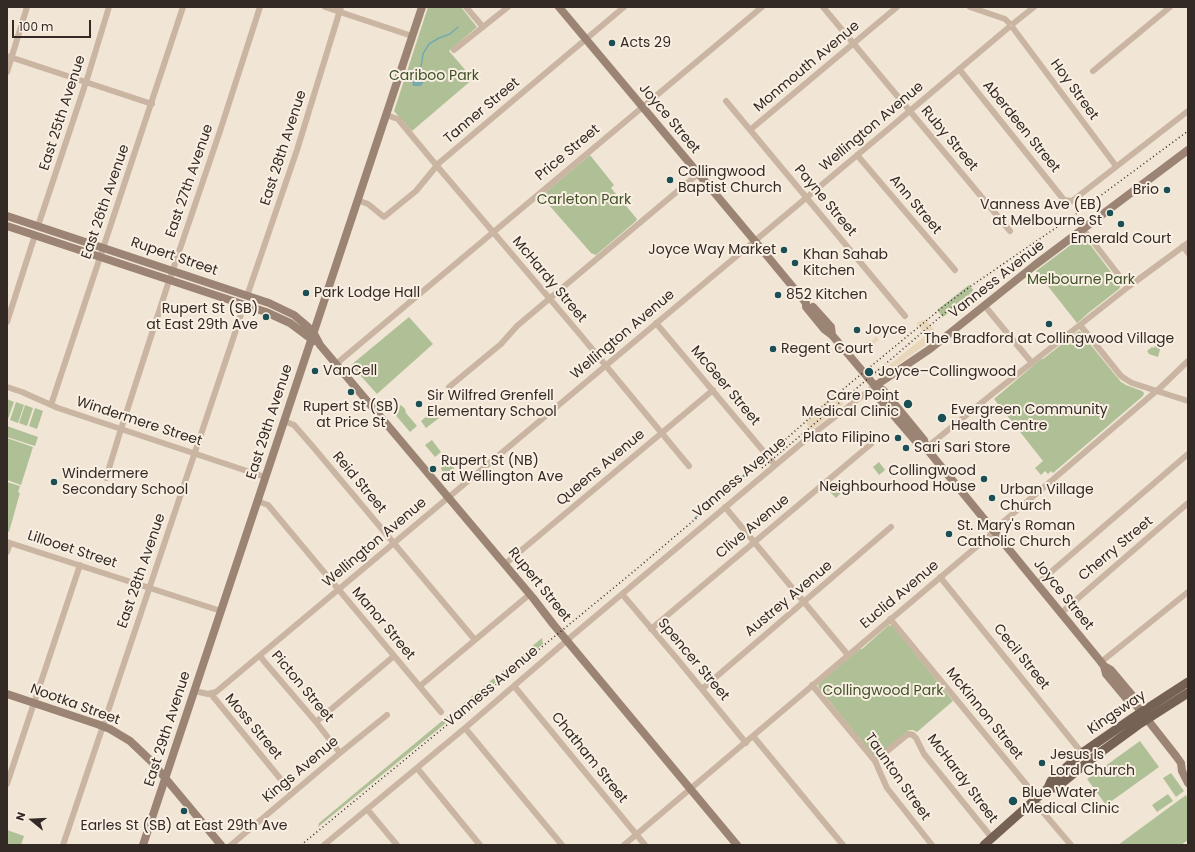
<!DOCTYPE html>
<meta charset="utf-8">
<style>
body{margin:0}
#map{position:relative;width:1195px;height:852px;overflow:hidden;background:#f1e5d6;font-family:Poppins,sans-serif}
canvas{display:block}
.frame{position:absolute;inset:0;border:8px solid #332a25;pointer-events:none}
.north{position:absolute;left:12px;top:800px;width:40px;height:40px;-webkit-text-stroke:3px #f9efe2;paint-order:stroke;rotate:288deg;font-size:11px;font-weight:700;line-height:16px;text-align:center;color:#332a25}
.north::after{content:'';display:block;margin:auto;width:14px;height:18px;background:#332a25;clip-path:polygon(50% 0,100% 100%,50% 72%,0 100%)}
.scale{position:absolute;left:12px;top:20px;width:79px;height:18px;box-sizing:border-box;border:2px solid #332a25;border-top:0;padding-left:5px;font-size:12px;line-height:14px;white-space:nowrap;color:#332a25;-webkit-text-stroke:3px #f9efe2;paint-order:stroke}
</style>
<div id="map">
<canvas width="1195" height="852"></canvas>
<div class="frame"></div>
<div class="north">N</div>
<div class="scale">100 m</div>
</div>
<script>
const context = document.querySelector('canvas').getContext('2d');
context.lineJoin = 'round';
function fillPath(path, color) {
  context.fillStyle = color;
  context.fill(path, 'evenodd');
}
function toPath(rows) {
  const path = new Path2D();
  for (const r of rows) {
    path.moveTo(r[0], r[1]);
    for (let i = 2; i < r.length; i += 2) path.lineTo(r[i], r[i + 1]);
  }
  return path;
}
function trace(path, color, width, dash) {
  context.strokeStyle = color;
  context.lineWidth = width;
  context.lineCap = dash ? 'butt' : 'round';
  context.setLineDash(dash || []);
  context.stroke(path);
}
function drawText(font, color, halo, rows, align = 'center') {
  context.font = font + ' Poppins,sans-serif';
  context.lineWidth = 4;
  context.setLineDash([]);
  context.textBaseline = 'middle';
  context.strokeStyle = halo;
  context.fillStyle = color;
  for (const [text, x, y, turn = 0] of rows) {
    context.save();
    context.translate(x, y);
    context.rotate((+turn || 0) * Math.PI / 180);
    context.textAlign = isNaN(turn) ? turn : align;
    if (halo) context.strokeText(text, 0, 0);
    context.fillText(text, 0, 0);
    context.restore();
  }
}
const green = toPath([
 [428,7,461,7,477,27,449,51,473,79,412,131,394,111],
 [590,155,614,185,611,188,637,219,636,221,596,255,591,253,541,196],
 [1083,237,1085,238,1117,280,1121,283,1121,285,1119,289,1087,314,1085,316,1077,323,1036,271,1080,238],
 [969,285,975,292,943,317,937,310],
 [409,317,433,344,377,394,351,365],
 [1079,331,1085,335,1085,338,1121,382,1126,385,1142,391,1144,393,1143,396,1053,473,1051,471,1048,474,1045,471,1041,475,1035,468,1043,461,994,399,1041,359,1043,359,1076,333],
 [1156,344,1161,346,1158,357,1149,354,1147,351,1152,347,1154,348],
 [7,399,14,402,8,419,7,419],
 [16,402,24,405,18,423,10,420],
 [25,405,33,408,27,426,19,423],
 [401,405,405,409,406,413,417,426,410,432,393,412],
 [35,408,43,411,37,429,29,426],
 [433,411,439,418,426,428,421,421],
 [7,426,38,437,35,446,7,437],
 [7,438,33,447,21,485,7,480],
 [432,440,441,452,435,457,425,445],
 [448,462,454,468,454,471,448,476,446,476,441,469,442,466],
 [879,462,885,470,879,475,873,467],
 [7,482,20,486,18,492,20,493,9,532,7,531],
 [838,483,841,486,840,488,843,491,836,498,829,491],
 [889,625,893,626,953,701,917,732,913,730,909,730,879,755,876,756,873,755,818,687,819,683,860,649,862,649],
 [542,638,543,644,318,827,319,823],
 [1140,741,1159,767,1106,805,1087,779],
 [1171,773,1184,791,1176,797,1163,778],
 [1168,794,1173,801,1157,812,1152,805],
 [1186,795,1188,800,1188,840,1181,845,1118,845],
 [7,830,24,836,21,845,7,845]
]);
const plaza = toPath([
 [923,320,927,321,934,330,936,335,935,338,882,376,879,377,876,376,874,373,880,367,883,370,926,335,916,323],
 [876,336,879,340,864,352,860,347,869,340,871,341],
 [834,393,844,404,814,429,811,430,807,425,806,421]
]);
const water = toPath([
 [422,73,425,76,426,79,421,86,413,86,412,82,414,77,416,74]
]);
const stream = toPath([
 [419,74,421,67,423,54,429,44,439,38,450,34,458,27],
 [722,495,757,463],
 [695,518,711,504]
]);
const street = toPath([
 [325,7,412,36],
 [466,7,483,27],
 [823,7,1010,231],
 [970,7,1005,19,1009,23],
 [1014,23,1034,7],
 [1013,28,1116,166],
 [454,50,508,7],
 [7,56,152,104],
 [959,69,1064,200,1072,201,1188,111],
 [1093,71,1170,7],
 [7,72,27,7],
 [726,101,905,316],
 [386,115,398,119,412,136,437,166,578,332,689,466],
 [750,130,897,7],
 [857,155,955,270],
 [357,200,368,204,384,217,416,191,439,163,624,7],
 [38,226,88,76,109,7],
 [1083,229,1128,287],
 [1183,246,1188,253],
 [247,296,297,150,341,7],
 [984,305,1032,363],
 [7,322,35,235],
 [656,323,775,465],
 [1080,325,1121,376,1127,380,1132,383,1188,401],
 [336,364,762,7],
 [7,387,22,392,58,408,265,477],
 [449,387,501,344,517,326,549,299,698,174],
 [51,405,183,7],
 [284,421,294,425,314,448,475,640],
 [926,448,991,395,1128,287,1188,243],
 [106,478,121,429,167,287,220,131,260,7],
 [257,501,268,505,441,712],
 [725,507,848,655],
 [7,542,221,611],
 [7,552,10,543],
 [505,564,713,390],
 [940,577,1082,753],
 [1037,584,1188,454],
 [622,594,678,660,746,743],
 [1061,613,1188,503],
 [890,619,1030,789,1042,811,1071,845],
 [651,629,871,444],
 [260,655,263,660,316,722,340,753],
 [1101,662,1188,592],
 [812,685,875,761,887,788,932,845],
 [420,686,530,594],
 [514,686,645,845],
 [702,689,891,527],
 [194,691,208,694,216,692,886,131,1008,28],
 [211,694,292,793],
 [316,722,394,656],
 [465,728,562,845],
 [753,736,843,845],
 [875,761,907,735,909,734,913,735,916,738,924,754,992,838],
 [417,768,480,845],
 [7,784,80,565],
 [367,809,397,845],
 [63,845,233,339,244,305],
 [231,845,340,753,387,715],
 [324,845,465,728,572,636,809,437,875,386],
 [624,845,988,537,1002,523,1161,387,1188,361]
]);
const secondary = toPath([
 [559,7,759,246,806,303,806,307,824,329,832,335,875,386,883,390,924,440,926,448,1101,662,1104,666,1106,674,1126,698,1132,700],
 [7,216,269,303,294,315,307,326,313,332,320,345,533,598,553,624,737,845],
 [7,226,266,312,290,323,314,341],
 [813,307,831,327,832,335],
 [875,386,930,349,1035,265,1188,150],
 [875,386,876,395,919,445,926,448],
 [1104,666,1111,670,1132,695,1132,700,1176,756,1181,763,1182,771,1188,783],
 [7,694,97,724,110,729,130,741,151,761,221,845],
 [143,845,422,7]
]);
const primary = toPath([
 [1048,788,1056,788,1090,760,1138,725,1188,693],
 [984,845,1048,788,1051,781,1082,753,1134,717,1188,682]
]);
const rail = toPath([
 [762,468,896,355,955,304],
 [301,845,633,572,706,510,830,400,944,306,971,286,1073,216,1188,131]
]);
const markers = [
 [612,43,4,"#1a4f55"],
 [670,180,4,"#1a4f55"],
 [1167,190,4,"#1a4f55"],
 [1110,213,4,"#1a4f55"],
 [1121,224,4,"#1a4f55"],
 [784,250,4,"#1a4f55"],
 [795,263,4,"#1a4f55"],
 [306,293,4,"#1a4f55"],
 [778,295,4,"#1a4f55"],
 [266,317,4,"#1a4f55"],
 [1049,324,4,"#1a4f55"],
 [857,330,4,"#1a4f55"],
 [773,349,4,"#1a4f55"],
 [315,371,4,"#1a4f55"],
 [869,372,5,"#1a4f55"],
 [351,392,4,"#1a4f55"],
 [419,404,4,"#1a4f55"],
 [908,404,5,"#1a4f55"],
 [942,418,5,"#1a4f55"],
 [898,438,4,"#1a4f55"],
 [906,448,4,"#1a4f55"],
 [433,469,4,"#1a4f55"],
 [984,479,4,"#1a4f55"],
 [54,482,4,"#1a4f55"],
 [992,498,4,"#1a4f55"],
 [949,534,4,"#1a4f55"],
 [1042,763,4,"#1a4f55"],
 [1013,801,5,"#1a4f55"],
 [184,811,4,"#1a4f55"]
];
const poiNames = [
 ["Acts 29",620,43],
 ["Collingwood",678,172],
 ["Baptist Church",678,188],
 ["Brio",1159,190,"right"],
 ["Vanness Ave (EB)",1102,205,"right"],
 ["at Melbourne St",1102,221,"right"],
 ["Emerald Court",1121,239,"center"],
 ["Joyce Way Market",776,250,"right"],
 ["Khan Sahab",803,255],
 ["Kitchen",803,271],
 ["Park Lodge Hall",314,293],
 ["852 Kitchen",786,295],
 ["Rupert St (SB)",258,309,"right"],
 ["at East 29th Ave",258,325,"right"],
 ["Joyce",865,330],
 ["The Bradford at Collingwood Village",1049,339,"center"],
 ["Regent Court",781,349],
 ["VanCell",323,371],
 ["Joyce–Collingwood",878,372],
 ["Sir Wilfred Grenfell",427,396],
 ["Elementary School",427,412],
 ["Care Point",899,396,"right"],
 ["Medical Clinic",899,412,"right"],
 ["Rupert St (SB)",351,407,"center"],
 ["at Price St",351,423,"center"],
 ["Evergreen Community",951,410],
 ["Health Centre",951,426],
 ["Plato Filipino",890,438,"right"],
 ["Sari Sari Store",914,448],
 ["Rupert St (NB)",441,461],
 ["at Wellington Ave",441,477],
 ["Collingwood",976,471,"right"],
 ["Neighbourhood House",976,487,"right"],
 ["Windermere",62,474],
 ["Secondary School",62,490],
 ["Urban Village",1000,490],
 ["Church",1000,506],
 ["St. Mary's Roman",957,526],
 ["Catholic Church",957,542],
 ["Jesus Is",1050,755],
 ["Lord Church",1050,771],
 ["Blue Water",1022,793],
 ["Medical Clinic",1022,809],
 ["Earles St (SB) at East 29th Ave",184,826,"center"]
];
const streetNames = [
 ["Monmouth Avenue",807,67,-40],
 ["Hoy Street",1074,90,54],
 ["Tanner Street",482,111,-40],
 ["East 25th Avenue",63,113,-72],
 ["Joyce Street",669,119,50],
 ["Wellington Avenue",872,127,-40],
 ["Aberdeen Street",1021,127,51],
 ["Ruby Street",949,139,50],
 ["East 28th Avenue",284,148,-72],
 ["Price Street",568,153,-40],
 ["East 27th Avenue",190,181,-71],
 ["Payne Street",825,201,50],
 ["East 26th Avenue",106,202,-71],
 ["Ann Street",915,205,50],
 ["Rupert Street",174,257,19],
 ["McHardy Street",549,280,50],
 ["Vanness Avenue",997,280,-38],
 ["Wellington Avenue",623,335,-40],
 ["McGeer Street",725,386,50],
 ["Windermere Street",139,422,18],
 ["East 29th Avenue",270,422,-72],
 ["Queens Avenue",601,468,-40],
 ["Vanness Avenue",740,478,-40],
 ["Reid Street",359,483,50],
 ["Clive Avenue",753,527,-40],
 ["Wellington Avenue",375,543,-40],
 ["Cherry Street",1116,549,-40],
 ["Lillooet Street",72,550,18],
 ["East 28th Avenue",142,571,-71],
 ["Rupert Street",539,585,51],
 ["Euclid Avenue",900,595,-40],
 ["Joyce Street",1063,595,51],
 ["Austrey Avenue",789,599,-40],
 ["Manor Street",383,624,50],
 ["Cecil Street",1021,657,51],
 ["Spencer Street",693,660,50],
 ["Picton Street",302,687,50],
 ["Vanness Avenue",492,687,-40],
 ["Nootka Street",75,705,20],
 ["Kingsway",1117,713,-34],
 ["McKinnon Street",984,714,51],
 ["Moss Street",253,727,50],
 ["East 29th Avenue",168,729,-72],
 ["Chatham Street",589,758,51],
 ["Kings Avenue",301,770,-40],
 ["Taunton Street",897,777,55],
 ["McHardy Street",962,779,53]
];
const parkNames = [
 ["Cariboo Park",434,76],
 ["Carleton Park",584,200],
 ["Melbourne Park",1081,280],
 ["Collingwood Park",883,691]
];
fillPath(green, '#b0c096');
fillPath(plaza, '#e9d7bc');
fillPath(water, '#75aaae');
trace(stream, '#75aaae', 1.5);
trace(street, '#c9b5a2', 6);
trace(secondary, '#9c8474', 8);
trace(primary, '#766155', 9);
trace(rail, '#332a25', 1.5, [1, 3]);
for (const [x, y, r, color] of markers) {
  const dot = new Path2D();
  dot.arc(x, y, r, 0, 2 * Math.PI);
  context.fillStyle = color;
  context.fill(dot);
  trace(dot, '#f9efe2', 1.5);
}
drawText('14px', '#332a25', '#f9efe2', poiNames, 'left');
drawText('14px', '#332a25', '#f9efe2', streetNames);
drawText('14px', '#415228', '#f9efe2', parkNames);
</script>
